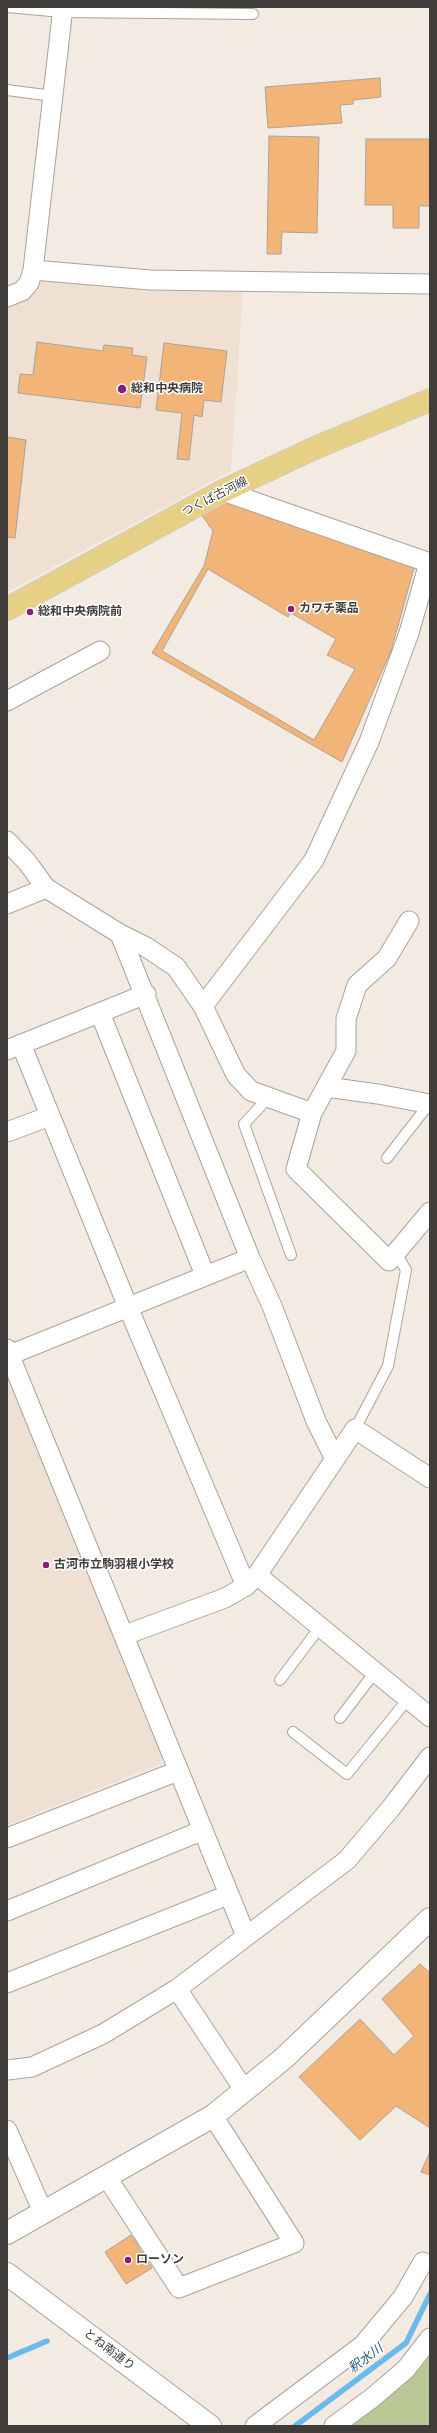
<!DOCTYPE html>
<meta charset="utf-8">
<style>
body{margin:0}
#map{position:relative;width:437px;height:2433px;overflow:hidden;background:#f3eae2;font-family:"Archivo Narrow",sans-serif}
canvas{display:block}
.frame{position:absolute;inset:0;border:8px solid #3f3c39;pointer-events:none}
</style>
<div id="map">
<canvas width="437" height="2433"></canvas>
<div class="frame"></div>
</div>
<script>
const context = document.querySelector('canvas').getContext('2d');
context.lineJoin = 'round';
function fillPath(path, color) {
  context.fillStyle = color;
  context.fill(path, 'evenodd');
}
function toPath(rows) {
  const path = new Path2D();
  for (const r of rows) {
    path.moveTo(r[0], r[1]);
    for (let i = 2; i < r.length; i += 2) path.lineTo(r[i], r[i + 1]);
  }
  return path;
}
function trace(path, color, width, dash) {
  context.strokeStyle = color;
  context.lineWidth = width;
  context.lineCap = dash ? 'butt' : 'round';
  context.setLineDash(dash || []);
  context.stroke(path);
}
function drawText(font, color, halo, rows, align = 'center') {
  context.font = font + ' "Archivo Narrow","Noto Sans JP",sans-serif';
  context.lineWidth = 3;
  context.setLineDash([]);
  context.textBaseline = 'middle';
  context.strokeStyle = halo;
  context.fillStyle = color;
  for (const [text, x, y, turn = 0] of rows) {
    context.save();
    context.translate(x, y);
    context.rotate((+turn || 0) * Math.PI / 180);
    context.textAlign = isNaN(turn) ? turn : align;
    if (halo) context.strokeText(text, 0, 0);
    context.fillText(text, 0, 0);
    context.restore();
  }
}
const built = toPath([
 [40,278,243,291,231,471,7,592,7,307,25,300,35,291],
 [7,1372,164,1758,160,1764,7,1825]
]);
const green = toPath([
 [430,2349,430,2426,348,2426,389,2397]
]);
const stream = toPath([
 [7,2358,47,2341],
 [295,2426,406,2343,430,2294]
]);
const building = toPath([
 [380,78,381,97,353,100,353,104,340,105,342,123,268,128,265,87,380,78],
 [269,136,319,137,317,233,282,232,281,254,267,254,269,136],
 [366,139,430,139,430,206,419,206,419,228,393,228,393,205,365,205,366,139],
 [37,342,103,351,104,345,133,348,132,355,147,357,140,408,18,393,20,374,33,375,37,342],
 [164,343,227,351,221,402,204,400,202,417,194,415,189,460,177,459,182,413,156,410,164,343],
 [7,437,26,440,15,538,7,537,7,437],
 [224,496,416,561,391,651,342,762,152,653,204,566,213,531,198,510,224,496],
 [208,569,288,617,291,613,336,639,327,655,355,669,314,740,162,651,208,569],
 [420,1964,430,1973,430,2128,396,2106,360,2140,299,2077,360,2019,394,2055,414,2036,382,1999,420,1964],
 [430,2152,430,2175,421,2172,430,2152],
 [131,2235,152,2268,126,2284,105,2252,131,2235]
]);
const service = toPath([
 [7,7,62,12,253,14],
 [7,90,53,96],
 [269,1097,244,1124,291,1255],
 [387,1158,429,1104],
 [355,1429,388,1366,406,1270,396,1253],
 [280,1680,320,1627],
 [340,1718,375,1672],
 [293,1732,347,1774,408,1699]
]);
const minor = toPath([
 [33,270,150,280,430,284],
 [7,297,22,291,29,283,33,270,63,7],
 [223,491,430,563],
 [7,701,100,651],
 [7,841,27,862,46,888,120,934,146,947,176,967,203,1006,236,1075,251,1091,312,1113],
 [7,904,46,888],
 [409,921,387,958,357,985,346,1019,346,1051,312,1113,296,1169,389,1261,430,1212],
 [120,934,250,1258,272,1306,316,1421,335,1459,257,1575,246,1586,225,1598,125,1635],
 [203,1006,314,860,369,742,409,633,429,563],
 [100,1013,205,1275],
 [21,1044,128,1307,246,1586],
 [7,1050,146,994],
 [326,1087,378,1094,430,1104],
 [7,1132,50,1116],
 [7,1349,246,1936],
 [7,1356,250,1258],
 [335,1459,355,1429,430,1478],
 [257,1575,430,1717],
 [7,1838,178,1771],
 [7,1911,201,1831],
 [7,1983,228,1895],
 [177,1989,245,2091],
 [7,2070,32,2067,103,2034,177,1989,347,1860,391,1808,430,1757],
 [7,2130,43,2212],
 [106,2176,179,2288,294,2243,213,2116],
 [255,2426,363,2345,403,2297,423,2262],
 [334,2426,372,2398,406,2369,430,2338]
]);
const tertiary = toPath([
 [7,2233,213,2116,284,2058,430,1919],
 [7,2274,210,2426]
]);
const primary = toPath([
 [7,609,223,491,317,447,430,400]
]);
const markers = [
 [122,389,5,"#8b1b7e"],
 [291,609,4,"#8b1b7e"],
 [30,612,4,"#8b1b7e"],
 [46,1565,4,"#8b1b7e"],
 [128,2260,4,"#8b1b7e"]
];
const poiNames = [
 ["総和中央病院",131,389],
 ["カワチ薬品",299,609],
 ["総和中央病院前",38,612],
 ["古河市立駒羽根小学校",54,1565],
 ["ローソン",136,2260]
];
const streetNames = [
 ["つくば古河線",215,497,-27],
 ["とね南通り",109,2350,37]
];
const waterNames = [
 ["釈水川",366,2359,-37]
];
fillPath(built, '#efe0d2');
fillPath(green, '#b9c895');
trace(stream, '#6abaeb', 5.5);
fillPath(building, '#f2b577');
trace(building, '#aaa29a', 1);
trace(service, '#aba39b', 12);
trace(minor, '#aba39b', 21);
trace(tertiary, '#aba39b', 24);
trace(primary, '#cdcccc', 24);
trace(service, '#fff', 10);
trace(minor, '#fff', 19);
trace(tertiary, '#fff', 22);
trace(primary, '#e5d085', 22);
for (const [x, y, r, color] of markers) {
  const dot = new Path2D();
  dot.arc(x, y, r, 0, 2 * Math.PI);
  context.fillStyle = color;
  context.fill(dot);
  trace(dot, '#fff', 1.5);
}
drawText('bold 12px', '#3f3c39', '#fff', poiNames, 'left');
drawText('12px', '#3f3c39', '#fff', streetNames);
drawText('italic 13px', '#1f5b7c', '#fff', waterNames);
</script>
